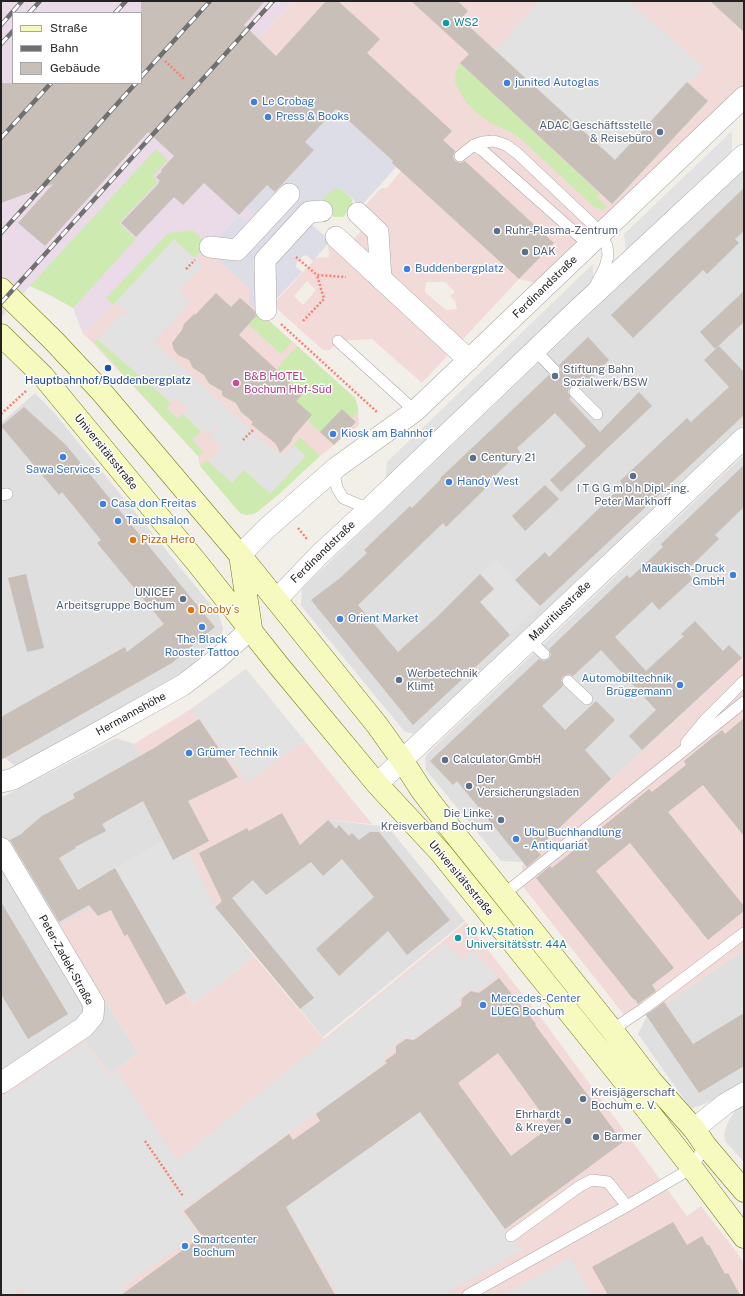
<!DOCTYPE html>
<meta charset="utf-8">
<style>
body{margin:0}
#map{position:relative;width:745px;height:1296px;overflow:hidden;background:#f2efe9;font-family:"Public Sans",sans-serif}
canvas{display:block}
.frame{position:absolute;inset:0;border:2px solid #222;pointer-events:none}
.legend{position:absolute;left:12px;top:12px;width:130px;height:72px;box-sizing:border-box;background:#fff;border:1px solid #a7a7a7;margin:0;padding:5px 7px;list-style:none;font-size:12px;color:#222}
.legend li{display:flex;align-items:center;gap:8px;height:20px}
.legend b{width:20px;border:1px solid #a7a7a7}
</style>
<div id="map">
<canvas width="745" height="1296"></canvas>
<div class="frame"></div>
<ul class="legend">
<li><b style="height:5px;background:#f7fabf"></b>Straße</li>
<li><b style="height:5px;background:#707070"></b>Bahn</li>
<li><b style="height:11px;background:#c7bfb8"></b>Gebäude</li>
</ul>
</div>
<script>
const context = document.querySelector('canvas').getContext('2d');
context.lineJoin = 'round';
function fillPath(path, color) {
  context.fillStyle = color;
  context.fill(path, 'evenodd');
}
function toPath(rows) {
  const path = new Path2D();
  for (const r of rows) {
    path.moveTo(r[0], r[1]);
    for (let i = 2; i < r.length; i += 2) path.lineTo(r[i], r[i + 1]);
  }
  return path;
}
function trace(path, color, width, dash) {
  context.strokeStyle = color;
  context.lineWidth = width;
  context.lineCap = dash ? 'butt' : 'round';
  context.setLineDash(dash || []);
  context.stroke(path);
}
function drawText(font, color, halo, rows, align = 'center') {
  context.font = font + ' "Public Sans",sans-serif';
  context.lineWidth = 3;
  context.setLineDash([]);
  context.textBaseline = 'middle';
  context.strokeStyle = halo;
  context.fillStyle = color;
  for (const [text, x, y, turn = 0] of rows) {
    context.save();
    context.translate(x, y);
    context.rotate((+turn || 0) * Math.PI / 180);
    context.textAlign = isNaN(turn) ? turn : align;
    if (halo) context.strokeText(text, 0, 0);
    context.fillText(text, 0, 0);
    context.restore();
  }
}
const residential = toPath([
 [744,167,744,424,418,730,413,734,404,731,307,613,301,605,302,589,315,576],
 [35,393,55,414,219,615,223,629,222,634,187,670,44,751,15,766,5,758,1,751,1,423],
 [744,455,744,657,523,862,501,861,426,770,425,759,427,754],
 [116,738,134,744,142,757,163,841,80,889,91,908,59,926,138,1053,118,1069,110,1074,84,1040,1,1096,1,798],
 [328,820,388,827,465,921,323,1037,215,907,297,847],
 [744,950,744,1082,714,1100,691,1109,638,1034,647,1016],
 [744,1103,744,1162,725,1141,724,1134,728,1122,738,1107]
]);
const commercial = toPath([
 [294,1,744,1,744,88,540,284,519,279,422,383,372,339,338,341,330,350,323,350,276,308,276,301,316,258,329,257,328,246,339,234,346,240,354,239,362,230,355,217,381,188,387,188,401,171,396,167,361,206,340,188,310,223,330,241,313,261,307,255,303,256,299,260,296,264,296,267,302,272,262,314,355,398,358,407,359,425,320,456,278,495,257,512,247,515,240,513,200,466,198,456,89,339,83,334,113,305,174,239,207,249,276,192,301,164,335,109,258,39],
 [307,281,316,290,303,305,294,296],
 [426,282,445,282,455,292,450,296,455,301,457,309,446,310,425,292],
 [744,657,744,950,647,1016,624,1015,521,884,523,862],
 [246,669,372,824,328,820,297,847,214,907,142,757,134,744,191,709],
 [115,868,192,1005,248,962,254,956,324,1039,466,922,545,1023,687,1216,701,1206,744,1262,744,1295,1,1295,1,1096,84,1040,110,1074,118,1069,138,1053,59,926,91,908,80,889]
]);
const industrial = toPath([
 [1,1,294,1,258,39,335,109,306,142,314,150,275,192,267,185,246,208,253,215,247,222,239,215,197,260,174,240,113,305,83,334,73,308,52,296,30,286,1,318],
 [13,13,141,13,141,83,13,83]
]);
const grass = toPath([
 [460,63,600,194,597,197,607,207,605,209,602,210,594,207,520,138,510,132,489,122,477,113,465,101,455,83,456,71],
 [156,149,168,160,153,176,158,182,119,223,136,239,73,308,52,296,30,286],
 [340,188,352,199,353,206,343,217,334,217,324,209,323,200,332,189],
 [192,230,205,241,205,246,194,258,174,240,113,305,106,298,168,233],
 [259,312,292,342,281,354,248,324],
 [97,339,171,403,166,408,178,419,183,414,201,432,192,440,204,452,198,456,94,342],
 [297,346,355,398,358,407,358,412,353,418,342,409,320,432,308,421,312,416,311,415,296,401,303,393,285,378,266,381],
 [300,437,320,456,278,495,257,512,253,514,247,515,240,513,200,466,207,460,232,483,244,470,305,456,294,445]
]);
const parking = toPath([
 [539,1,629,1,704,67,697,75,687,82,615,160,495,50],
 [732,131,732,152,626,251,624,234],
 [174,239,203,266,179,291,191,303,154,342,271,448,283,456,294,445,306,456,270,494,244,470,232,483,209,462,222,448,210,437,219,426,217,425,207,434,203,430,201,432,183,414,188,409,176,398,171,403,97,339,122,313,125,316,128,314,116,302],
 [593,264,593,284,385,483,387,462],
 [496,559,540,606,510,635,480,602,494,589,480,574],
 [246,669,305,741,248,783,191,709],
 [163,840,189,852,215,907,254,956,248,962,192,1005,115,868],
 [446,942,460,960,474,950,497,977,478,991,471,989,459,997,459,1005,414,1039,406,1037,395,1045,394,1050,383,1058,386,1063,181,1211,197,1234,123,1287,128,1295,27,1295,21,1287,9,1295,1,1295,1,1098,84,1042,108,1077,117,1071,177,1160],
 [419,1112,505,1230,522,1250,443,1295,338,1295,287,1207],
 [570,1257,591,1295,503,1295]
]);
const plaza = toPath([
 [336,109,393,161,392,163,396,167,361,206,340,188,332,189,323,200,324,209,310,223,330,241,313,261,307,255,303,256,299,260,296,264,296,267,302,272,262,314,249,303,249,288,207,249,239,215,247,222,253,215,246,208,267,185,276,192,314,150,305,142]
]);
const building = toPath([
 [141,1,265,1,244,25,276,56,326,1,338,1,380,39,367,53,452,131,443,140,455,151,453,157,455,161,461,163,465,161,554,243,519,279,392,163,393,161,336,109,305,142,314,150,275,192,267,185,239,215,204,183,183,205,174,197,136,237,121,223,159,183,158,182,160,181,156,177,162,171,161,170,174,156,148,132,45,246,18,223,53,184,1,203,1,83,141,83],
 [411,1,458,1,468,11,461,19,615,160,687,82,708,101,612,204,460,63,469,54],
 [710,1,744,1,744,32],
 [744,188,744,231,735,239,739,243,707,274,703,270,633,338,611,315],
 [744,291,744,322,715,349,700,332],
 [216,293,231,307,240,298,254,310,256,316,239,335,303,394,296,401,312,415,293,437,291,442,280,453,276,444,251,424,253,422,241,412,236,403,226,398,222,395,222,391,210,384,208,382,204,375,193,368,189,360,178,355,174,350,172,343,182,330,184,324,194,314,195,315],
 [588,337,609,360,581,388,576,385,570,387,568,390,568,393,571,397,569,399,600,432,639,392,652,406,561,492,550,480,586,446,555,413,517,448,520,452,486,484,488,486,446,527,443,523,358,605,398,652,437,617,480,574,494,589,480,602,510,635,413,725,311,600,339,579,367,553,364,550,410,506,412,508,441,479,440,478,454,465,549,375,555,377,559,375,561,369,559,365],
 [719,346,744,372,744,415,540,606,515,580,545,552,549,557,623,485,620,481,687,418,691,422,729,387,704,360],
 [24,407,66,445,215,627,172,663,1,760,1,717,125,647,127,652,164,624,97,543,101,540,62,492,59,495,1,426],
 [342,409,356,422,334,445,320,432],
 [744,465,744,507,715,535,719,539,686,571,693,579,659,610,652,602,615,637,646,671,684,636,681,634,695,621,723,651,729,645,742,658,642,750,629,736,656,710,601,650,573,676,569,674,563,676,561,680,563,686,542,706,565,730,596,701,615,720,585,750,611,779,536,850,541,855,527,867,457,781,453,785,430,761,539,659,543,661,549,659,551,655,549,649,627,575,630,578,663,547,661,544],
 [545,485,559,499,525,531,512,516],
 [26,574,44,648,27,652,8,578],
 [744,718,744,836,703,785,668,812,744,906,744,911,708,940,630,843,596,871,674,968,652,985,656,991,638,1004,635,999,634,1000,536,878,550,866,552,868,649,789,652,792,686,765,684,761,722,730,725,734],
 [199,719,238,777,188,801,209,841,173,860,143,801,102,824,106,831,75,847,76,848,59,858,78,890,115,868,186,993,166,1005,127,934,125,937,111,910,98,916,89,905,59,922,10,840,23,833,23,832,42,816,75,798,73,794,154,748],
 [282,813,300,845,328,820,336,829,339,825,349,836,352,833,359,840,370,832,379,832,450,920,407,955,388,931,339,976,316,949,374,897,342,859,323,876,311,862,266,895,253,880,232,898,314,998,300,1009,215,907,222,901,199,853,247,828,249,831],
 [1,902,68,1014,28,1039,1,994],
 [499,978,536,1024,535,1025,623,1142,505,1229,420,1112,286,1207,335,1295,121,1295,202,1236,184,1211,289,1134,293,1140,320,1121,316,1114,387,1063,385,1061,396,1053,396,1046,406,1039,414,1040,461,1006,462,998,471,991,479,993],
 [498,1053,551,1126,511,1156,458,1083],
 [664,1002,693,1044,744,1013,744,1066,699,1093,646,1015],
 [673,1222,687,1245,702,1236,707,1245,709,1245,725,1274,728,1273,740,1295,608,1295,592,1267]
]);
const path = toPath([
 [165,61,184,79],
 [296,257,317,275,346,277],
 [186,269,195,260],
 [303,321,324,299,317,275],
 [281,324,377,412],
 [1,414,26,391],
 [243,440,254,429],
 [298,528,307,539],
 [145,1141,183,1196]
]);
const lane = toPath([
 [474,145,482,150,589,245],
 [460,156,474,145,483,142,494,141,506,145,517,153,590,222,601,233,607,246,608,256,605,267,596,284],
 [338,341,415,411],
 [535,350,554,370],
 [575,392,597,414],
 [337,467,335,478,337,488,343,498,364,507,371,506],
 [1,495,7,494],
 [529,640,544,654],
 [568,681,587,699],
 [686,743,705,720,744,681],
 [504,894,744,702],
 [612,1030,646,1007,744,933],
 [511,1236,580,1186,592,1180,608,1182,627,1206],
 [468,1295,627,1206,692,1168,705,1145]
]);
const street = toPath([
 [358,213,378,232,381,279],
 [336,237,469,360],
 [210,247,237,250,289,194],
 [266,310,265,260,309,212,322,211],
 [240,555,267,528,337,467,415,411,744,97],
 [276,600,319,555,372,506,574,313,744,155],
 [1,782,13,779,92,736,183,685,217,659,251,629],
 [377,784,744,438],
 [1,848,94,1004,93,1016,84,1027,1,1083],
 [694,1129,725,1104,744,1093]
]);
const secondary = toPath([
 [1,289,53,340,100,390,240,555,377,725,402,760,422,791,455,834,612,1030,652,1082,694,1129,705,1145,744,1191],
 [1,335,43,376,198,564,279,666,377,784,441,853,634,1093,692,1168,744,1237],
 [240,555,251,628]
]);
const rail = toPath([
 [29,13,40,1],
 [115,13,126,1],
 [1,25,22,1],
 [1,44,13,31],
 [141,77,210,1],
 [1,138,51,83],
 [1,233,136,83],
 [1,303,273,1]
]);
const markers = [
 [446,23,4,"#0f9aa8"],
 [507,83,4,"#3f7fe0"],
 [254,102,4,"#3f7fe0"],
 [268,117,4,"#3f7fe0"],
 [660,132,4,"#5c6f8a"],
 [497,231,4,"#5c6f8a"],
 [525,252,4,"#5c6f8a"],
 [407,269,4,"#3f7fe0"],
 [108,368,4,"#1a4fb4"],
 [555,376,4,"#5c6f8a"],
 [236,383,4,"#d1479c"],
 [333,434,4,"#3f7fe0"],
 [63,457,4,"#3f7fe0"],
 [473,458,4,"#5c6f8a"],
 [633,476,4,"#5c6f8a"],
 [449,482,4,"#3f7fe0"],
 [103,504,4,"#3f7fe0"],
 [118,521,4,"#3f7fe0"],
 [133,540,4,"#e8710a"],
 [733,575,4,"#3f7fe0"],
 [183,599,4,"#5c6f8a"],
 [191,610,4,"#e8710a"],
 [340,619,4,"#3f7fe0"],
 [202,627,4,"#3f7fe0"],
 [399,680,4,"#5c6f8a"],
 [680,685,4,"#3f7fe0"],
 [189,753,4,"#3f7fe0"],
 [445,760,4,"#5c6f8a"],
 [469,786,4,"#5c6f8a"],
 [501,820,4,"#5c6f8a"],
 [516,839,4,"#3f7fe0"],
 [458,938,4,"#0f9aa8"],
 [483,1005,4,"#3f7fe0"],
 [583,1099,4,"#5c6f8a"],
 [568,1121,4,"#5c6f8a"],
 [596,1137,4,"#5c6f8a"],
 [185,1246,4,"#3f7fe0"]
];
const cultureNames = [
 ["WS2",454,23],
 ["10 kV-Station",466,932],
 ["Universitätsstr. 44A",466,945]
];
const shopNames = [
 ["junited Autoglas",515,83],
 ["Le Crobag",262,102],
 ["Press & Books",276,117],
 ["Buddenbergplatz",415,269],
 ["Kiosk am Bahnhof",341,434],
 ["Sawa Services",63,470,"center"],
 ["Handy West",457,482],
 ["Casa don Freitas",111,504],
 ["Tauschsalon",126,521],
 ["Maukisch-Druck",725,569,"right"],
 ["GmbH",725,582,"right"],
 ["Orient Market",348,619],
 ["The Black",202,640,"center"],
 ["Rooster Tattoo",202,653,"center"],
 ["Automobiltechnik",672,679,"right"],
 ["Brüggemann",672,692,"right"],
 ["Grümer Technik",197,753],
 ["Ubu Buchhandlung",524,833],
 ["- Antiquariat",524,846],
 ["Mercedes-Center",491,999],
 ["LUEG Bochum",491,1012],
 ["Smartcenter",193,1240],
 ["Bochum",193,1253]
];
const serviceNames = [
 ["ADAC Geschäftsstelle",652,126,"right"],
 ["& Reisebüro",652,139,"right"],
 ["Ruhr-Plasma-Zentrum",505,231],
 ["DAK",533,252],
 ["Stiftung Bahn",563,370],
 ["Sozialwerk/BSW",563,383],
 ["Century 21",481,458],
 ["I T G G m b h Dipl.-ing.",633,489,"center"],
 ["Peter Markhoff",633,502,"center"],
 ["UNICEF",175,593,"right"],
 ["Arbeitsgruppe Bochum",175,606,"right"],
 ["Werbetechnik",407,674],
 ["Klimt",407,687],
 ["Calculator GmbH",453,760],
 ["Der",477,780],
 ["Versicherungsladen",477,793],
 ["Die Linke.",493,814,"right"],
 ["Kreisverband Bochum",493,827,"right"],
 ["Kreisjägerschaft",591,1093],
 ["Bochum e. V.",591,1106],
 ["Ehrhardt",560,1115,"right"],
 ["& Kreyer",560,1128,"right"],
 ["Barmer",604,1137]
];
const streetNames = [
 ["Ferdinandstraße",545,287,-44],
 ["Universitätsstraße",106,452,51],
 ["Ferdinandstraße",323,552,-44],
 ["Mauritiusstraße",560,611,-44],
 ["Hermannshöhe",131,714,-29],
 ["Universitätsstraße",461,878,50],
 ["Peter-Zadek-Straße",66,960,61]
];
const hotelNames = [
 ["B&B HOTEL",244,377],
 ["Bochum Hbf-Süd",244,390]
];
const transitNames = [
 ["Hauptbahnhof/Buddenbergplatz",108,381]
];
const foodNames = [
 ["Pizza Hero",141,540],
 ["Dooby´s",199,610]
];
fillPath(residential, '#e0dfdf');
fillPath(commercial, '#f2dad9');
fillPath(industrial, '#ebdbe8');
fillPath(grass, '#cdebb0');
fillPath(parking, '#e2e2e2');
fillPath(plaza, '#dddde8');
fillPath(building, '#c7bfb8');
trace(lane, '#a9a9a9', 12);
trace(street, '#a9a9a9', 22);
trace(secondary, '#707d05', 23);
trace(path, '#fa8072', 2.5, [2, 2]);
trace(lane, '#fff', 11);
trace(street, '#fff', 21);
trace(secondary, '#f7fabf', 22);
trace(rail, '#707070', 4.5);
trace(rail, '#fff', 3, [9]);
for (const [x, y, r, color] of markers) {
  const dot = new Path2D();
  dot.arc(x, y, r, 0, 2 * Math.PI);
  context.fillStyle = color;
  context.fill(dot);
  trace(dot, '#fff', 1.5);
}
drawText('11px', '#0d838f', '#fff', cultureNames, 'left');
drawText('11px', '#366cbe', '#fff', shopNames, 'left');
drawText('11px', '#4e5e75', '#fff', serviceNames, 'left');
drawText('11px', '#222', '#fff', streetNames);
drawText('11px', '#b23c85', '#fff', hotelNames, 'left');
drawText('11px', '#164399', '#fff', transitNames);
drawText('11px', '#c56008', '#fff', foodNames, 'left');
</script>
